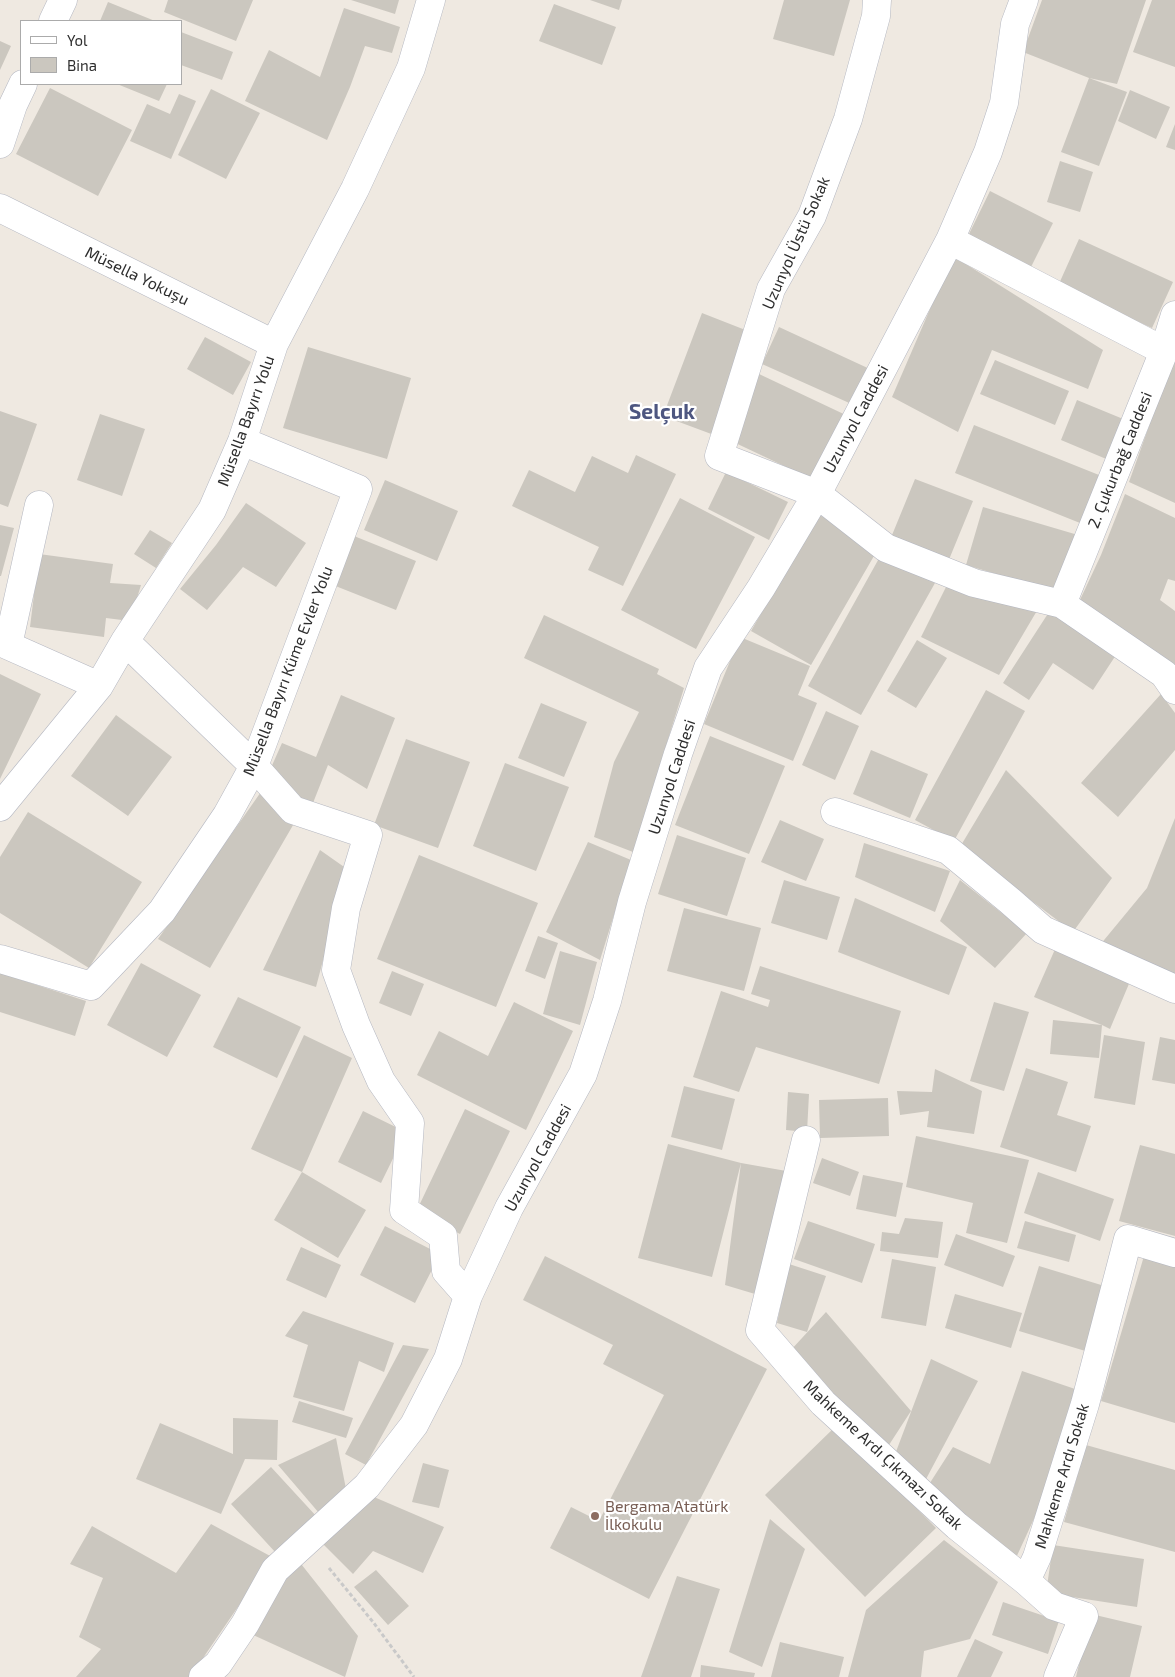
<!DOCTYPE html>
<meta charset="utf-8">
<style>
body{margin:0}
#map{position:relative;width:1175px;height:1677px;overflow:hidden;background:#efe9e1;font-family:"Exo 2",sans-serif}
canvas{display:block}
.legend{position:absolute;left:20px;top:20px;width:162px;height:65px;box-sizing:border-box;background:#fff;border:1px solid #ababab;margin:0;padding:6px 9px;list-style:none;font-size:15px;color:#2e2e2e}
.legend li{display:flex;align-items:center;gap:10px;height:25px}
.legend b{width:25px;border:1px solid #ababab}
</style>
<div id="map">
<canvas width="1175" height="1677"></canvas>
<ul class="legend">
<li><b style="height:6px;background:#fff"></b>Yol</li>
<li><b style="height:14px;background:#cbc7bf"></b>Bina</li>
</ul>
</div>
<script>
const context = document.querySelector('canvas').getContext('2d');
context.lineJoin = 'round';
function fillPath(path, color) {
  context.fillStyle = color;
  context.fill(path, 'evenodd');
}
function toPath(rows) {
  const path = new Path2D();
  for (const r of rows) {
    path.moveTo(r[0], r[1]);
    for (let i = 2; i < r.length; i += 2) path.lineTo(r[i], r[i + 1]);
  }
  return path;
}
function trace(path, color, width, dash) {
  context.strokeStyle = color;
  context.lineWidth = width;
  context.lineCap = dash ? 'butt' : 'round';
  context.setLineDash(dash || []);
  context.stroke(path);
}
function drawText(font, color, halo, rows, align = 'center') {
  context.font = font + ' "Exo 2",sans-serif';
  context.lineWidth = 4.5;
  context.setLineDash([]);
  context.textBaseline = 'middle';
  context.strokeStyle = halo;
  context.fillStyle = color;
  for (const [text, x, y, turn = 0] of rows) {
    context.save();
    context.translate(x, y);
    context.rotate((+turn || 0) * Math.PI / 180);
    context.textAlign = isNaN(turn) ? turn : align;
    if (halo) context.strokeText(text, 0, 0);
    context.fillText(text, 0, 0);
    context.restore();
  }
}
const building = toPath([
 [168,0,253,0,236,41,164,12],
 [351,0,399,0,395,14],
 [590,0,622,0,619,10],
 [784,0,850,0,834,56,773,39],
 [1042,0,1146,0,1117,84,1089,78,1023,52],
 [1152,0,1175,0,1175,67,1133,52],
 [108,2,155,21,100,21],
 [554,4,616,27,602,65,539,41],
 [344,8,400,27,392,53,365,46,350,87,327,140,245,101,269,50,320,77],
 [181,32,233,52,222,80,181,65],
 [0,41,11,46,0,70],
 [1089,78,1127,92,1099,166,1061,152],
 [117,84,167,84,159,101],
 [50,88,132,130,98,196,16,154],
 [211,89,260,113,226,179,178,155],
 [1130,90,1170,107,1156,139,1118,121],
 [179,94,196,101,171,159,130,141,147,104,170,114],
 [1175,124,1175,150,1166,147],
 [1060,161,1093,172,1080,212,1047,202],
 [990,191,1053,223,1031,267,968,236],
 [1079,239,1173,282,1152,328,1058,286],
 [953,256,1103,350,1088,389,992,350,958,432,892,397],
 [702,313,753,333,714,435,663,416],
 [779,327,872,370,856,406,762,364],
 [205,337,251,362,233,395,187,369],
 [308,347,411,378,387,459,283,428],
 [1173,359,1175,360,1175,503,1129,482],
 [995,360,1069,391,1055,425,980,394],
 [759,374,850,417,818,482,727,439],
 [1077,400,1128,421,1111,461,1061,440],
 [0,411,37,424,8,507,0,504],
 [100,414,145,429,122,496,77,480],
 [974,425,1099,475,1080,523,955,473],
 [636,455,676,474,623,586,588,570,599,547,512,506,529,470,575,492,592,456,628,473],
 [726,472,788,502,769,540,708,509],
 [915,479,973,501,948,562,890,540],
 [385,480,458,511,437,561,364,530],
 [1125,494,1175,518,1175,581,1168,579,1160,600,1175,611,1175,669,1079,602,1101,555],
 [680,498,755,537,696,649,621,610],
 [246,503,306,543,276,587,243,567,207,610,180,589,216,545],
 [983,507,1078,535,1060,593,966,565],
 [818,514,878,549,811,665,751,631],
 [0,525,14,528,1,576,0,576],
 [150,530,172,543,156,568,134,554],
 [354,536,416,561,396,610,333,585],
 [882,553,935,583,861,715,808,686],
 [39,554,113,564,110,583,141,585,130,621,106,618,104,637,30,627],
 [948,583,1038,609,999,675,921,637],
 [1049,612,1116,655,1093,690,1053,663,1029,700,1003,683],
 [544,615,659,669,657,674,684,688,633,852,594,837,614,762,639,712,524,658],
 [740,637,810,666,798,695,817,703,793,761,704,724],
 [917,640,947,658,916,708,887,691],
 [0,674,41,694,0,779],
 [986,690,1025,711,954,841,915,820],
 [1161,694,1175,713,1175,750,1118,817,1081,783],
 [341,695,395,718,367,789,328,765,311,808,270,770,282,743,316,757],
 [541,703,587,722,564,777,518,758],
 [826,711,859,726,835,780,802,765],
 [116,715,172,757,128,816,71,776],
 [710,736,785,766,749,854,675,825],
 [406,739,470,762,438,848,374,825],
 [871,750,928,774,910,818,853,794],
 [505,763,569,787,536,871,473,846],
 [1006,770,1112,878,1073,932,960,847],
 [263,789,296,820,210,968,158,939],
 [28,812,142,882,89,968,0,913,0,857],
 [1175,818,1175,979,1095,951,1147,888],
 [780,820,824,839,806,881,761,862],
 [677,835,746,858,727,916,658,894],
 [588,842,631,860,600,960,546,932],
 [864,843,950,871,935,912,855,877],
 [320,850,347,869,316,987,263,970],
 [419,855,538,903,496,1007,377,959],
 [784,880,840,897,827,940,771,923],
 [960,880,1027,933,995,968,940,921],
 [855,898,967,947,949,995,838,952],
 [684,908,761,928,744,991,667,971],
 [538,936,558,943,545,979,525,971],
 [1056,947,1131,979,1110,1029,1102,1025,1099,1058,1050,1054,1053,1020,1102,1025,1034,997],
 [560,951,597,962,580,1025,543,1014],
 [141,963,201,995,167,1057,107,1025],
 [760,966,901,1011,879,1084,756,1047,739,1092,693,1077,721,991,768,1007,770,1000,751,994],
 [392,971,424,984,411,1016,379,1003],
 [0,973,86,1001,75,1036,0,1012],
 [238,997,301,1027,277,1078,213,1047],
 [514,1002,573,1031,526,1130,417,1075,439,1031,488,1056],
 [994,1002,1029,1012,1004,1091,970,1081],
 [304,1035,352,1058,302,1172,251,1149],
 [1104,1035,1145,1042,1135,1105,1094,1098],
 [1160,1037,1175,1040,1175,1084,1152,1080],
 [1026,1068,1068,1082,1057,1115,1091,1126,1076,1172,1000,1147],
 [935,1069,982,1091,974,1134,927,1127,929,1111,900,1115,897,1091,932,1092],
 [684,1086,735,1099,722,1150,671,1137],
 [788,1092,809,1094,807,1132,786,1130],
 [888,1098,889,1136,820,1138,819,1100],
 [465,1109,510,1131,460,1234,416,1212],
 [363,1111,406,1132,381,1183,338,1162],
 [916,1136,1029,1160,1007,1243,966,1233,973,1203,906,1187],
 [668,1144,741,1163,712,1277,638,1258],
 [1140,1145,1175,1154,1175,1236,1119,1221],
 [822,1158,859,1172,850,1196,813,1183],
 [741,1163,792,1172,765,1297,725,1285],
 [302,1172,366,1210,338,1258,274,1220],
 [1038,1172,1114,1199,1100,1241,1024,1213],
 [863,1175,903,1183,896,1217,856,1209],
 [905,1218,943,1222,938,1258,880,1251,882,1232,899,1234],
 [808,1221,875,1244,862,1283,794,1259],
 [1025,1221,1076,1235,1069,1262,1017,1248],
 [385,1226,440,1254,415,1303,360,1275],
 [956,1234,1015,1256,1003,1287,944,1265],
 [301,1247,341,1265,326,1298,286,1280],
 [545,1256,767,1369,649,1599,550,1548,571,1507,599,1521,664,1395,603,1364,613,1345,523,1300],
 [1144,1256,1175,1265,1175,1423,1101,1401],
 [892,1259,936,1267,926,1326,881,1318],
 [789,1264,826,1276,807,1332,777,1323],
 [1039,1266,1111,1288,1092,1353,1019,1331],
 [955,1294,1022,1313,1011,1348,945,1328],
 [303,1311,394,1343,384,1372,359,1361,344,1411,293,1397,308,1345,285,1336],
 [826,1312,911,1411,887,1448,790,1351],
 [403,1345,429,1349,366,1465,345,1454],
 [931,1359,978,1381,925,1481,894,1457],
 [1022,1371,1081,1391,1050,1484,1015,1560,926,1489,953,1447,990,1464],
 [299,1401,353,1418,346,1438,292,1422],
 [233,1418,278,1420,277,1460,245,1459,221,1514,136,1479,160,1423,233,1454],
 [836,1426,936,1528,865,1597,765,1495],
 [336,1438,346,1489,319,1513,278,1465],
 [1086,1445,1175,1470,1175,1552,1064,1522],
 [423,1463,449,1470,439,1508,412,1502],
 [271,1467,317,1517,276,1553,231,1504],
 [367,1494,444,1527,423,1573,373,1551,353,1574,320,1541],
 [770,1519,805,1549,762,1667,729,1652],
 [211,1524,272,1557,190,1677,76,1677,101,1649,79,1637,103,1578,70,1564,92,1526,176,1573],
 [944,1540,998,1582,970,1639,924,1651,921,1677,848,1677,866,1610],
 [1053,1545,1144,1559,1137,1607,1046,1593],
 [294,1555,358,1636,345,1677,251,1634],
 [376,1570,409,1606,388,1625,354,1587],
 [677,1576,720,1589,691,1677,641,1677],
 [1003,1602,1059,1621,1048,1654,992,1635],
 [1091,1614,1142,1626,1130,1677,1076,1677],
 [975,1639,1003,1652,991,1677,957,1677],
 [780,1642,844,1657,839,1677,771,1677],
 [701,1665,755,1673,754,1677,700,1677]
]);
const path = toPath([
 [329,1568,373,1622,414,1677]
]);
const minor = toPath([
 [877,0,876,16,848,119,812,216,771,289,719,456,817,494,886,548,974,583,1062,604,1164,674,1175,690],
 [53,21,63,0],
 [0,144,13,105,23,84],
 [0,208,274,344],
 [950,240,1164,351],
 [1062,604,1164,351,1175,315],
 [125,641,254,766,293,810,368,835,346,908,336,970,356,1025,381,1081,410,1123,404,1210,443,1236,446,1271,468,1296],
 [0,642,99,686],
 [8,645,39,505],
 [0,807,99,686,125,641,212,510,242,441,274,344,355,189,411,68,431,0],
 [835,812,948,850,1010,901,1043,930,1175,989],
 [0,959,91,986,162,911,227,815,254,766,358,489,242,441],
 [806,1140,760,1330,823,1403,957,1526,1026,1581],
 [203,1677,218,1664,245,1624,275,1570,367,1486,414,1425,448,1359,468,1296,509,1208,583,1074,607,1001,632,902,678,754,708,668,761,588,817,494,950,240,988,152,1004,103,1015,24,1024,0],
 [1058,1677,1084,1616,1054,1606,1026,1581,1037,1557,1085,1404,1128,1239,1175,1253]
]);
const markers = [
 [595,1516,5,"#8d6e63"]
];
const streetNames = [
 ["Uzunyol Üstü Sokak",796,243,-66],
 ["Müsella Yokuşu",137,276,26],
 ["Uzunyol Caddesi",856,419,-62],
 ["Müsella Bayırı Yolu",246,421,-70],
 ["2. Çukurbağ Caddesi",1120,460,-68],
 ["Müsella Bayırı Küme Evler Yolu",288,671,-69],
 ["Uzunyol Caddesi",672,777,-72],
 ["Uzunyol Caddesi",538,1158,-61],
 ["Mahkeme Ardı Çıkmazı Sokak",883,1455,43],
 ["Mahkeme Ardı Sokak",1062,1476,-73]
];
const educationNames = [
 ["Bergama Atatürk",605,1507],
 ["İlkokulu",605,1525]
];
const districtNames = [
 ["Selçuk",662,412]
];
fillPath(building, '#cbc7bf');
trace(minor, '#b4b7c1', 29);
trace(path, '#c9c9c9', 3, [4, 2.5]);
trace(minor, '#fff', 28);
for (const [x, y, r, color] of markers) {
  const dot = new Path2D();
  dot.arc(x, y, r, 0, 2 * Math.PI);
  context.fillStyle = color;
  context.fill(dot);
  trace(dot, '#fff', 2);
}
drawText('16px', '#2e2e2e', '#fff', streetNames);
drawText('16px', '#785e54', '#fff', educationNames, 'left');
drawText('bold 21px', '#4d5680', '#fff', districtNames);
</script>
